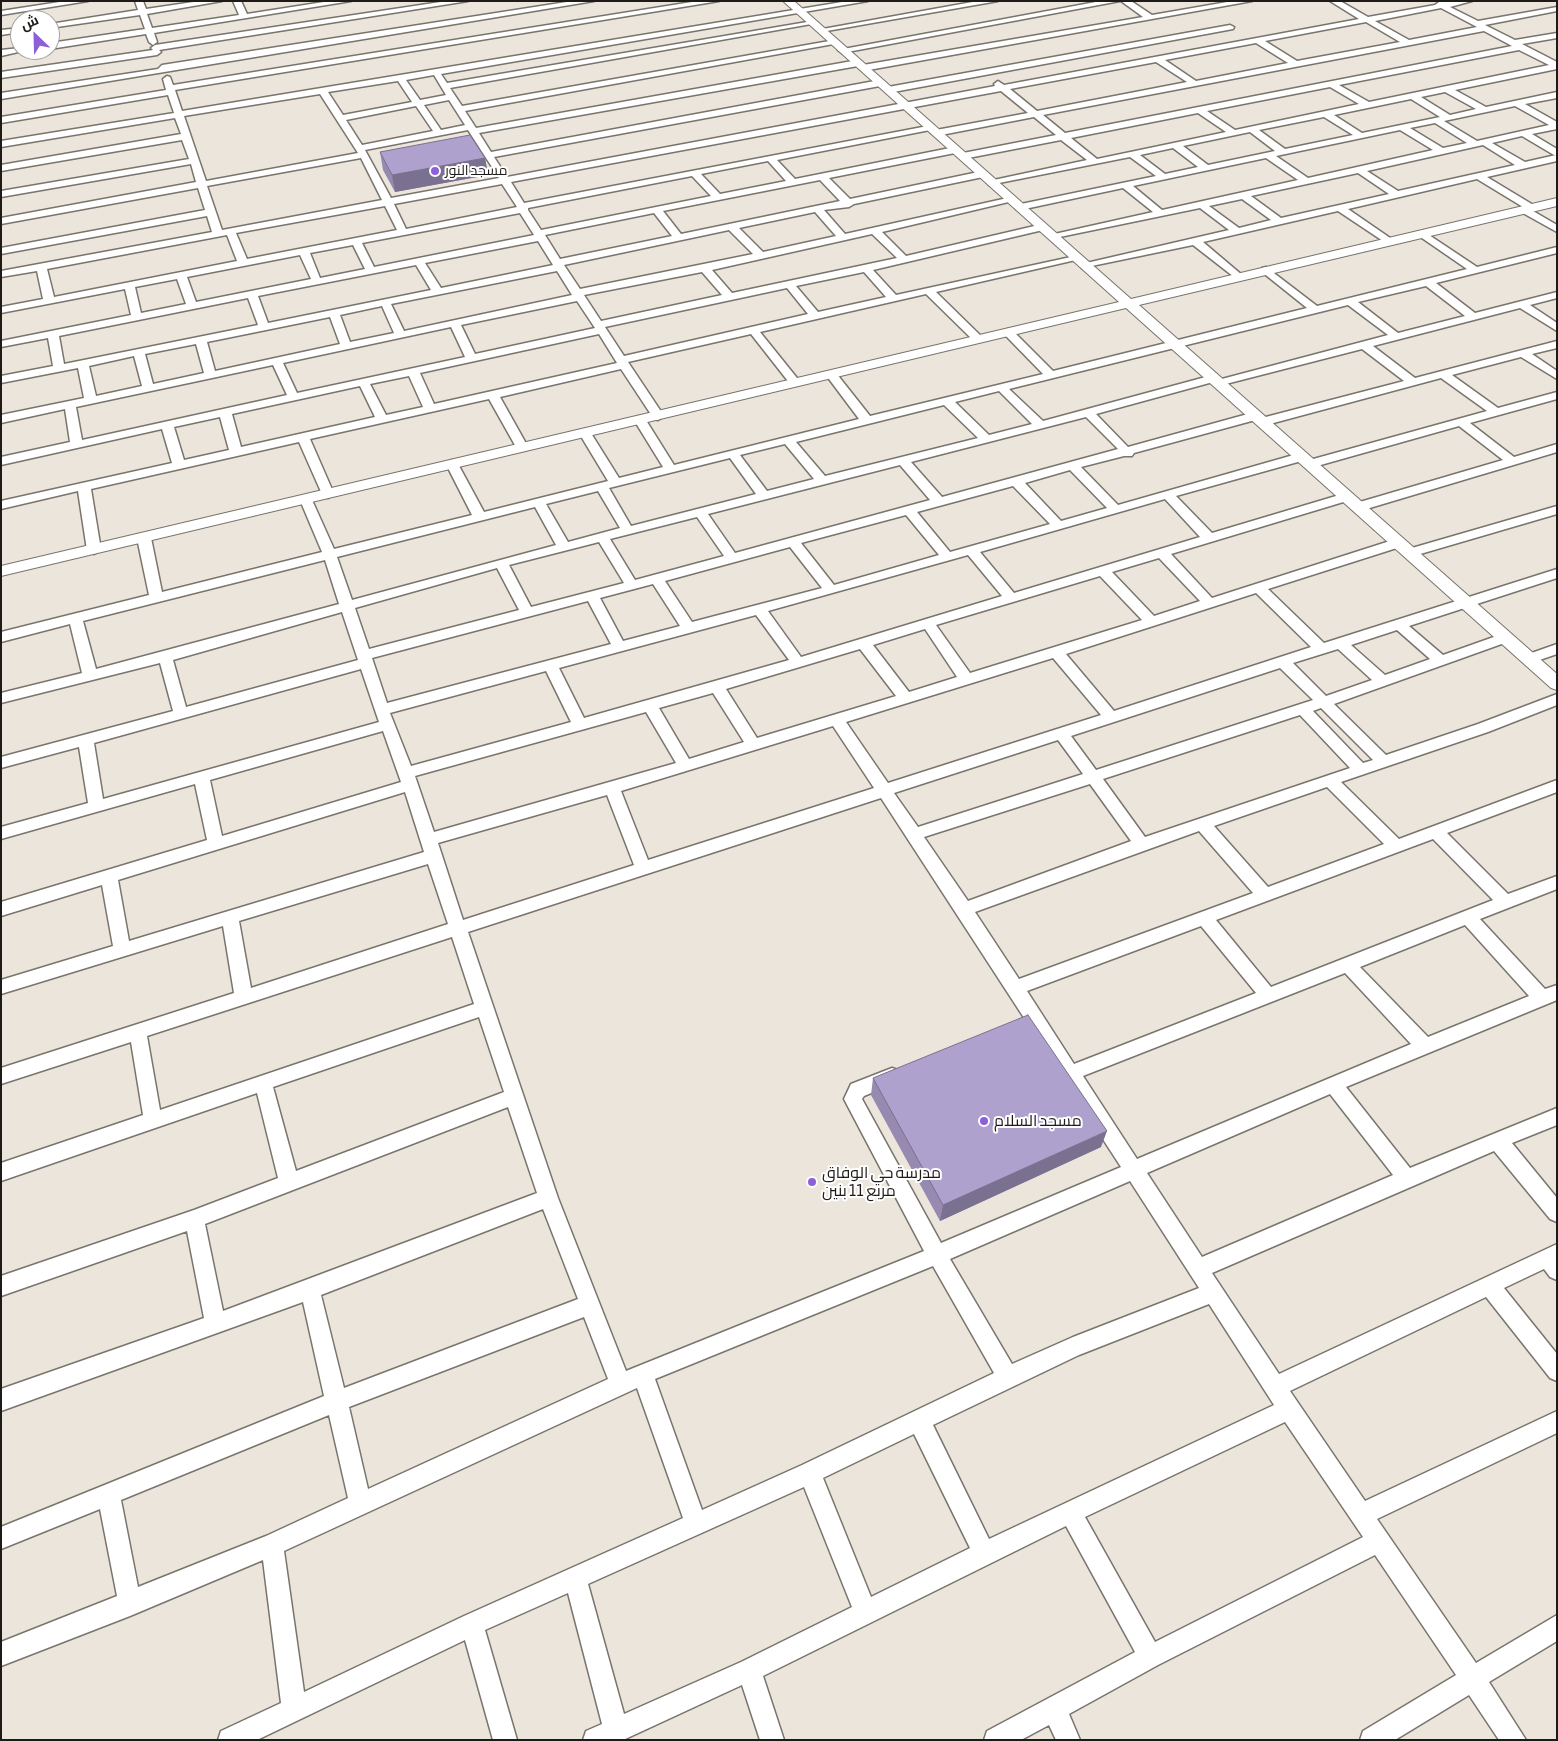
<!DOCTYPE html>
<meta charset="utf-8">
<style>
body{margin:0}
#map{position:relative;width:1558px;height:1741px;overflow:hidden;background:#ebe5dc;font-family:"Asap Condensed",Cairo,sans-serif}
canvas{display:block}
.frame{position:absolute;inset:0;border:2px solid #1d1a17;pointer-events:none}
.north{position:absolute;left:10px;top:10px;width:50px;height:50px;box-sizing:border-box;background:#fff;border:1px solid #a5a3a2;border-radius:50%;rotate:336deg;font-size:14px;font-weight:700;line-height:20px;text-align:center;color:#1d1a17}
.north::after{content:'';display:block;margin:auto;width:18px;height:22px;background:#8d5fd8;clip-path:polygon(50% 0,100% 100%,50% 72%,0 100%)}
</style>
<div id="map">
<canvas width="1558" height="1741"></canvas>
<div class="frame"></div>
<div class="north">ش</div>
</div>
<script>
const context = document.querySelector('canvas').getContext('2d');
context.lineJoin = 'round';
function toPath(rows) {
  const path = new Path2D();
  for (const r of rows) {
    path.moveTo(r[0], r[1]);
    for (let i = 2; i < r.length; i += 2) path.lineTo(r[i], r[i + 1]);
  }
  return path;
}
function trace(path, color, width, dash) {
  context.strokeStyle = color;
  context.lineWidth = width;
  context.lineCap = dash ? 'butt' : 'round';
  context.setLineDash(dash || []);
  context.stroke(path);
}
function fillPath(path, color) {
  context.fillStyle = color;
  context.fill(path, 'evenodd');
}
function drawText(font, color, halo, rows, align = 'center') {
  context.font = font + ' "Asap Condensed",Cairo,sans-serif';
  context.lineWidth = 4;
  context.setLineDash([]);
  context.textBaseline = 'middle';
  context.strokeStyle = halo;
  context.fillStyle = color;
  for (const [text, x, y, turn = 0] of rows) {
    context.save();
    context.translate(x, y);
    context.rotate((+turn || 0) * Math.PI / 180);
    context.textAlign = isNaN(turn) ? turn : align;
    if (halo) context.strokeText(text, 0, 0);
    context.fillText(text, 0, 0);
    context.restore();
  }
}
const minor = toPath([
 [66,1,88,1,1,15,1,11,66,1],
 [135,1,143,1,146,9,200,1,222,1,147,14,152,28,239,15,233,1,241,1,247,14,330,1,351,1,154,33,157,42,153,45,149,42,146,34,50,49,50,43,145,29,140,15,50,28,50,24,138,10,135,1],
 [447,1,468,1,159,50,161,52,157,55,1,78,1,72,153,50,151,48,155,45,447,1],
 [573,1,594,1,1,99,1,93,158,69,162,65,573,1],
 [698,1,719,1,175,90,182,111,848,1,868,1,441,74,447,83,813,21,817,23,450,88,462,106,835,40,839,43,465,111,476,128,858,60,862,63,858,66,479,133,491,152,880,80,884,83,880,86,494,157,507,177,995,86,994,84,998,81,1004,85,1359,19,1330,1,1340,1,1368,17,1435,5,1439,2,1472,1,1450,7,1478,21,1557,7,1557,11,1485,25,1515,40,1557,33,1557,38,1522,44,1557,62,1557,69,1455,90,1486,107,1557,92,1557,98,1525,104,1557,122,1557,129,1532,134,1557,149,1557,161,1487,177,1535,206,1536,208,1533,211,1557,225,1557,232,1521,212,1520,210,1523,207,1477,179,1348,209,1393,240,1394,242,1389,245,1338,211,1203,242,1242,275,1243,277,1238,280,1193,245,1082,268,1082,264,1229,230,1200,208,1050,239,1050,235,1153,212,1123,188,1020,210,1016,209,1016,205,1156,176,1130,157,989,185,989,181,1087,160,1061,140,963,159,958,156,963,153,1056,135,1034,117,936,136,931,133,936,130,1028,113,1001,91,511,182,524,203,933,125,933,129,930,130,777,160,795,179,955,147,960,150,955,153,829,178,850,199,983,171,988,174,983,177,854,204,849,207,824,210,845,234,1012,197,1017,200,882,232,906,256,1043,224,1048,227,1043,230,873,270,896,295,1080,255,1080,259,936,292,982,337,982,341,974,341,926,294,760,332,801,383,795,386,791,385,751,334,628,362,664,416,658,420,654,419,621,369,500,397,528,447,522,451,516,447,489,399,310,439,334,494,328,498,322,494,299,442,91,489,101,550,94,554,87,550,78,491,1,509,1,501,172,463,162,429,1,465,1,457,70,442,65,409,1,423,1,415,84,398,78,368,1,383,1,376,53,366,48,338,1,347,1,341,131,315,125,289,1,313,1,307,43,299,37,271,1,277,1,271,212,232,207,216,1,254,1,248,205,210,198,188,1,224,1,218,196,182,191,164,1,197,1,191,189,159,182,140,1,171,1,165,181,134,175,118,1,147,1,141,174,113,168,95,1,123,1,117,166,90,163,79,167,76,170,77,173,85,698,1],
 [1441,8,1477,27,1409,40,1375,21,1441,8],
 [1366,22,1400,42,1297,61,1265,41,1366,22],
 [1484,31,1512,46,1065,133,1043,115,1484,31],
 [1256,43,1288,63,1196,81,1165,60,1256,43],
 [1519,50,1549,65,1369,102,1339,85,1519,50],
 [1156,62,1187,82,1037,111,1010,89,1156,62],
 [434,75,446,95,420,100,406,80,434,75],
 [398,81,412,102,343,115,328,92,398,81],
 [1330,87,1359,104,1235,130,1207,111,1330,87],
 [1445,92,1476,109,1450,115,1421,97,1445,92],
 [320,94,358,153,206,181,184,116,320,94],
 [1411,99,1440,117,1362,133,1334,115,1411,99],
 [449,100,465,125,441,130,424,105,449,100],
 [416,106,433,131,362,145,346,120,416,106],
 [1515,106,1549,125,1477,141,1444,121,1515,106],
 [1198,113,1226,132,1097,159,1071,138,1198,113],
 [1324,117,1353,135,1285,149,1259,130,1324,117],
 [1435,123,1467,143,1443,148,1410,128,1435,123],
 [468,130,499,178,391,198,365,150,468,130],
 [1400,130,1433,150,1308,178,1276,156,1400,130],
 [1250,132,1275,151,1208,165,1183,146,1250,132],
 [1522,136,1554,155,1556,155,1525,162,1492,143,1522,136],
 [1483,145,1515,165,1398,191,1367,171,1483,145],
 [1173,148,1198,167,1165,174,1140,155,1173,148],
 [361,158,382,200,222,230,207,186,361,158],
 [1266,158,1298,180,1162,210,1133,186,1266,158],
 [768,161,786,181,720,194,701,174,768,161],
 [1358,173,1389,194,1281,218,1251,196,1358,173],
 [692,176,711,196,541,230,528,210,528,208,692,176],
 [820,180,840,201,681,234,663,211,820,180],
 [502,184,517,207,406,229,394,204,502,184],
 [1242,199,1271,220,1239,228,1209,206,1242,199],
 [385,206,397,230,247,259,236,233,385,206],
 [815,212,836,236,763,252,739,228,815,212],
 [520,213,534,235,374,267,362,243,520,213],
 [654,213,672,236,560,259,545,235,654,213],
 [729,230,753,254,580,289,564,265,729,230],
 [872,234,897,258,732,293,712,270,872,234],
 [227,235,237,261,54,297,47,269,227,235],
 [538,241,553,265,441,288,425,263,538,241],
 [353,245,365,269,320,278,310,253,353,245],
 [300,255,311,279,196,302,187,277,300,255],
 [416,265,431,290,268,323,258,296,416,265],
 [557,271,572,295,404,331,391,304,557,271],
 [702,272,722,295,601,321,584,295,702,272],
 [864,272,886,297,818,312,796,286,864,272],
 [177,279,186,304,141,313,135,287,177,279],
 [787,288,808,314,624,356,605,327,787,288],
 [248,298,258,325,64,364,59,336,248,298],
 [577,301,595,328,475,354,461,325,577,301],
 [382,306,394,333,350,342,340,315,382,306],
 [330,317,340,344,215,371,207,342,330,317],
 [451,327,465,357,297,393,283,363,451,327],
 [599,334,617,363,434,404,420,373,599,334],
 [196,344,204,373,153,384,145,354,196,344],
 [134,356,142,386,96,396,89,366,134,356],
 [273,365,287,395,82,440,76,407,273,365],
 [409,376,423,407,386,415,370,384,409,376],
 [360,386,375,417,241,447,232,414,360,386],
 [220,417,229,450,184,460,174,427,220,417],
 [978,1,998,1,821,32,817,30,978,1],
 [1101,1,1120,1,842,53,838,50,1101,1],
 [1121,1,1131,1,1152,15,1233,1,1252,1,863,71,859,68,863,65,1143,17,1121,1],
 [1230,25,1234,27,1233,29,888,93,884,90,888,87,1230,25],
 [20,28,20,32,1,35,1,30,20,28],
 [20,48,20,50,27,50,1,56,1,50,20,48],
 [1423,231,1477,267,1557,247,1557,253,1436,283,1475,313,1557,292,1557,298,1530,305,1557,323,1557,331,1520,308,1373,346,1415,378,1557,341,1557,348,1532,354,1557,371,1557,379,1521,357,1452,375,1498,408,1557,392,1557,399,1470,423,1514,457,1557,444,1557,452,1363,510,1353,510,1352,507,1353,504,1503,460,1459,426,1310,468,1304,464,1306,461,1487,411,1441,378,1266,425,1258,425,1256,422,1258,419,1404,381,1362,349,1218,386,1214,385,1213,382,1096,414,1128,447,1255,412,1261,416,1259,419,1134,453,1132,456,1124,456,1081,467,1118,505,1297,454,1305,454,1307,457,1305,460,1176,496,1212,533,1346,493,1350,494,1352,497,1350,500,1171,554,1212,598,1393,540,1403,540,1405,543,1403,546,1268,589,1324,643,1557,569,1557,578,1409,626,1443,655,1505,633,1512,638,1510,641,1334,704,1386,755,1478,724,1557,694,1557,705,1488,732,1341,782,1399,839,1557,780,1557,792,1447,833,1508,894,1557,876,1557,889,1480,919,1545,989,1557,985,1557,1000,1346,1087,1410,1168,1557,1108,1557,1125,1512,1143,1557,1198,1557,1222,1550,1219,1494,1151,1212,1273,1279,1374,1557,1244,1557,1280,1550,1277,1544,1269,1504,1288,1557,1354,1557,1381,1550,1378,1486,1297,1290,1391,1365,1501,1557,1411,1557,1433,1377,1519,1476,1663,1557,1615,1557,1641,1489,1682,1526,1740,1499,1740,1469,1695,1395,1740,1360,1740,1363,1731,1456,1675,1375,1555,1158,1665,1069,1714,1080,1740,1056,1740,1049,1725,1021,1740,984,1740,987,1731,1135,1652,1066,1526,763,1676,784,1740,760,1740,742,1685,623,1740,583,1740,586,1731,602,1724,568,1593,485,1630,517,1740,493,1740,465,1640,257,1740,218,1740,221,1731,281,1703,263,1560,130,1616,1,1666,1,1642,117,1596,100,1509,1,1549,1,1527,324,1396,303,1302,1,1411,1,1389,204,1318,187,1231,1,1296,1,1276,194,1210,278,1178,257,1093,1,1181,1,1163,143,1115,131,1042,1,1084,1,1068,234,993,223,926,1,994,1,980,113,946,102,885,1,916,1,902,207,840,195,784,1,839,1,827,88,803,79,747,1,768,1,757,173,711,160,663,1,703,1,693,82,673,70,624,1,642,1,632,149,595,137,538,144,534,151,538,162,592,322,552,300,500,306,496,312,500,334,549,472,515,446,464,452,460,458,464,484,512,608,481,579,433,585,429,589,430,619,478,663,467,634,420,640,416,644,417,674,465,859,419,826,375,832,372,836,373,870,416,1043,374,1004,334,1002,332,1008,329,1012,330,1053,371,1307,308,1262,272,1262,268,1266,267,1317,306,1467,269,1419,236,1418,234,1423,231],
 [1426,286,1465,316,1398,333,1358,302,1426,286],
 [1348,305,1388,335,1218,380,1217,376,1213,375,1043,421,1009,389,1348,305],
 [999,391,1032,424,989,435,955,402,999,391],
 [944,405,978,438,825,476,796,442,944,405],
 [1086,417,1118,449,942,497,911,462,1086,417],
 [785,444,814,479,767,491,740,455,785,444],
 [730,458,756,494,631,526,609,488,730,458],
 [900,465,930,500,735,553,708,514,900,465],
 [1070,470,1107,508,1061,521,1025,483,1070,470],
 [1013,486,1050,524,950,552,917,512,1013,486],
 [598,491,620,528,568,542,546,504,598,491],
 [1165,499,1200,537,1014,593,980,552,1165,499],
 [535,507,556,545,352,600,337,557,535,507],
 [906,515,939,555,834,585,801,543,906,515],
 [697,517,724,556,635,580,610,539,697,517],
 [599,542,624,583,531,607,509,565,599,542],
 [790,547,822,588,692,622,665,581,790,547],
 [968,555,1002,596,801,657,768,611,968,555],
 [1159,558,1200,601,1154,616,1112,572,1159,558],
 [325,560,339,604,96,669,83,621,325,560],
 [497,568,519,610,369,649,355,608,497,568],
 [1100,576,1142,620,970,673,936,625,1100,576],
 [653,584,680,626,623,641,600,598,653,584],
 [1256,593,1311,647,1114,711,1066,654,1256,593],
 [588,601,611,644,387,703,372,658,588,601],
 [342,612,358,660,186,707,173,660,342,612],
 [756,615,789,660,584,718,559,668,756,615],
 [925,629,957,677,909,692,873,645,925,629],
 [1397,630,1430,659,1385,675,1351,645,1397,630],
 [860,649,896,696,757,738,726,689,860,649],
 [1338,649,1372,680,1326,696,1293,663,1338,649],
 [1053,658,1101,715,888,783,846,722,1053,658],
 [1280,668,1313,700,1096,770,1071,736,1280,668],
 [361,669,379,722,103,799,94,743,361,669],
 [546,671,571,722,411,766,390,713,546,671],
 [713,693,744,742,689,759,659,708,713,693],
 [1321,708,1373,760,1363,763,1313,711,1321,708],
 [646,712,676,763,434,832,415,776,646,712],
 [1300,715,1350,768,1145,837,1103,779,1300,715],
 [833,726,874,788,648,860,621,791,833,726],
 [383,731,401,782,222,836,210,780,383,731],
 [1058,740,1083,774,918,827,894,793,1058,740],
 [1090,784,1131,841,968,901,924,837,1090,784],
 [1327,787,1384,844,1268,887,1214,826,1327,787],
 [405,792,424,852,129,941,118,880,405,792],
 [607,795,634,865,463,920,438,843,607,795],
 [881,798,1121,1167,941,1243,862,1099,864,1096,898,1082,901,1076,898,1070,892,1068,851,1084,844,1099,924,1251,626,1371,558,1198,468,932,881,798],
 [1199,831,1253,893,1019,979,975,912,1199,831],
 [1433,839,1493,900,1271,987,1216,920,1433,839],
 [428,864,448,924,251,988,239,921,428,864],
 [1465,925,1529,996,1428,1037,1360,967,1465,925],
 [1201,926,1256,993,1074,1064,1027,991,1201,926],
 [452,937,474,1004,160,1110,147,1036,452,937],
 [1345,973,1411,1044,1137,1159,1083,1076,1345,973],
 [479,1017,504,1092,296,1171,273,1087,479,1017],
 [1330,1094,1393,1175,1202,1257,1147,1173,1330,1094],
 [508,1107,537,1193,223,1311,205,1224,508,1107],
 [1130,1181,1199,1288,1073,1337,1012,1364,950,1259,1130,1181],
 [543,1209,578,1299,344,1388,321,1295,543,1209],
 [933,1266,994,1373,802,1465,702,1510,655,1379,933,1266],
 [1209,1304,1274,1405,989,1539,933,1425,1079,1355,1209,1304],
 [584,1317,608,1379,368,1489,349,1407,584,1317],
 [637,1388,683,1518,464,1616,304,1692,284,1551,637,1388],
 [329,1415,348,1498,266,1536,138,1587,121,1500,329,1415],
 [1285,1422,1363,1537,1155,1642,1085,1517,1285,1422],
 [914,1434,970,1548,871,1597,823,1478,914,1434],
 [804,1487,852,1607,741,1662,624,1714,588,1584,804,1487],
 [1557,506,1557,514,1410,557,1403,553,1405,550,1557,506],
 [1557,644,1557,654,1528,664,1521,659,1523,656,1557,644]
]);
const tertiary = toPath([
 [783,1,794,1,1131,299,1557,198,1557,206,1139,305,1557,674,1557,690,1551,688,1126,308,1,576,1,566,1119,302,783,1]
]);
const wall = toPath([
 [380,152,485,158,488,175,395,192,383,170],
 [873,1078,1101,1147,940,1221,871,1095]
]);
const shadedWall = toPath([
 [485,158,488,175,395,192,392,175],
 [1107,1131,1101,1147,940,1221,943,1205]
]);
const building = toPath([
 [470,135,485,158,392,175,380,152,470,135],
 [1028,1015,1107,1131,943,1205,873,1078,1028,1015]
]);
const markers = [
 [435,171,5,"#8d5fd8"],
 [984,1121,5,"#8d5fd8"],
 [812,1182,5,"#8d5fd8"]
];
const farPoinames = [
 ["مسجد النور",445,171]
];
const poiNames = [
 ["مسجد السلام",994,1121],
 ["مدرسة حي الوفاق",822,1173],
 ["مربع 11 بنين",822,1191]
];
trace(minor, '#79746c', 3);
trace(tertiary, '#79746c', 2);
fillPath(minor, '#fff');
fillPath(tertiary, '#fff');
fillPath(wall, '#968ab1');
fillPath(shadedWall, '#7a7190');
fillPath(building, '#aea1ce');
trace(building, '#7a7190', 1);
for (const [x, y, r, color] of markers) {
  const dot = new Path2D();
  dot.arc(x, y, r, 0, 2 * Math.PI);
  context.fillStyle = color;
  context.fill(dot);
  trace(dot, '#fff', 2);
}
drawText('14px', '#1d1a17', '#fff', farPoinames, 'left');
drawText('16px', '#1d1a17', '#fff', poiNames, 'left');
</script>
